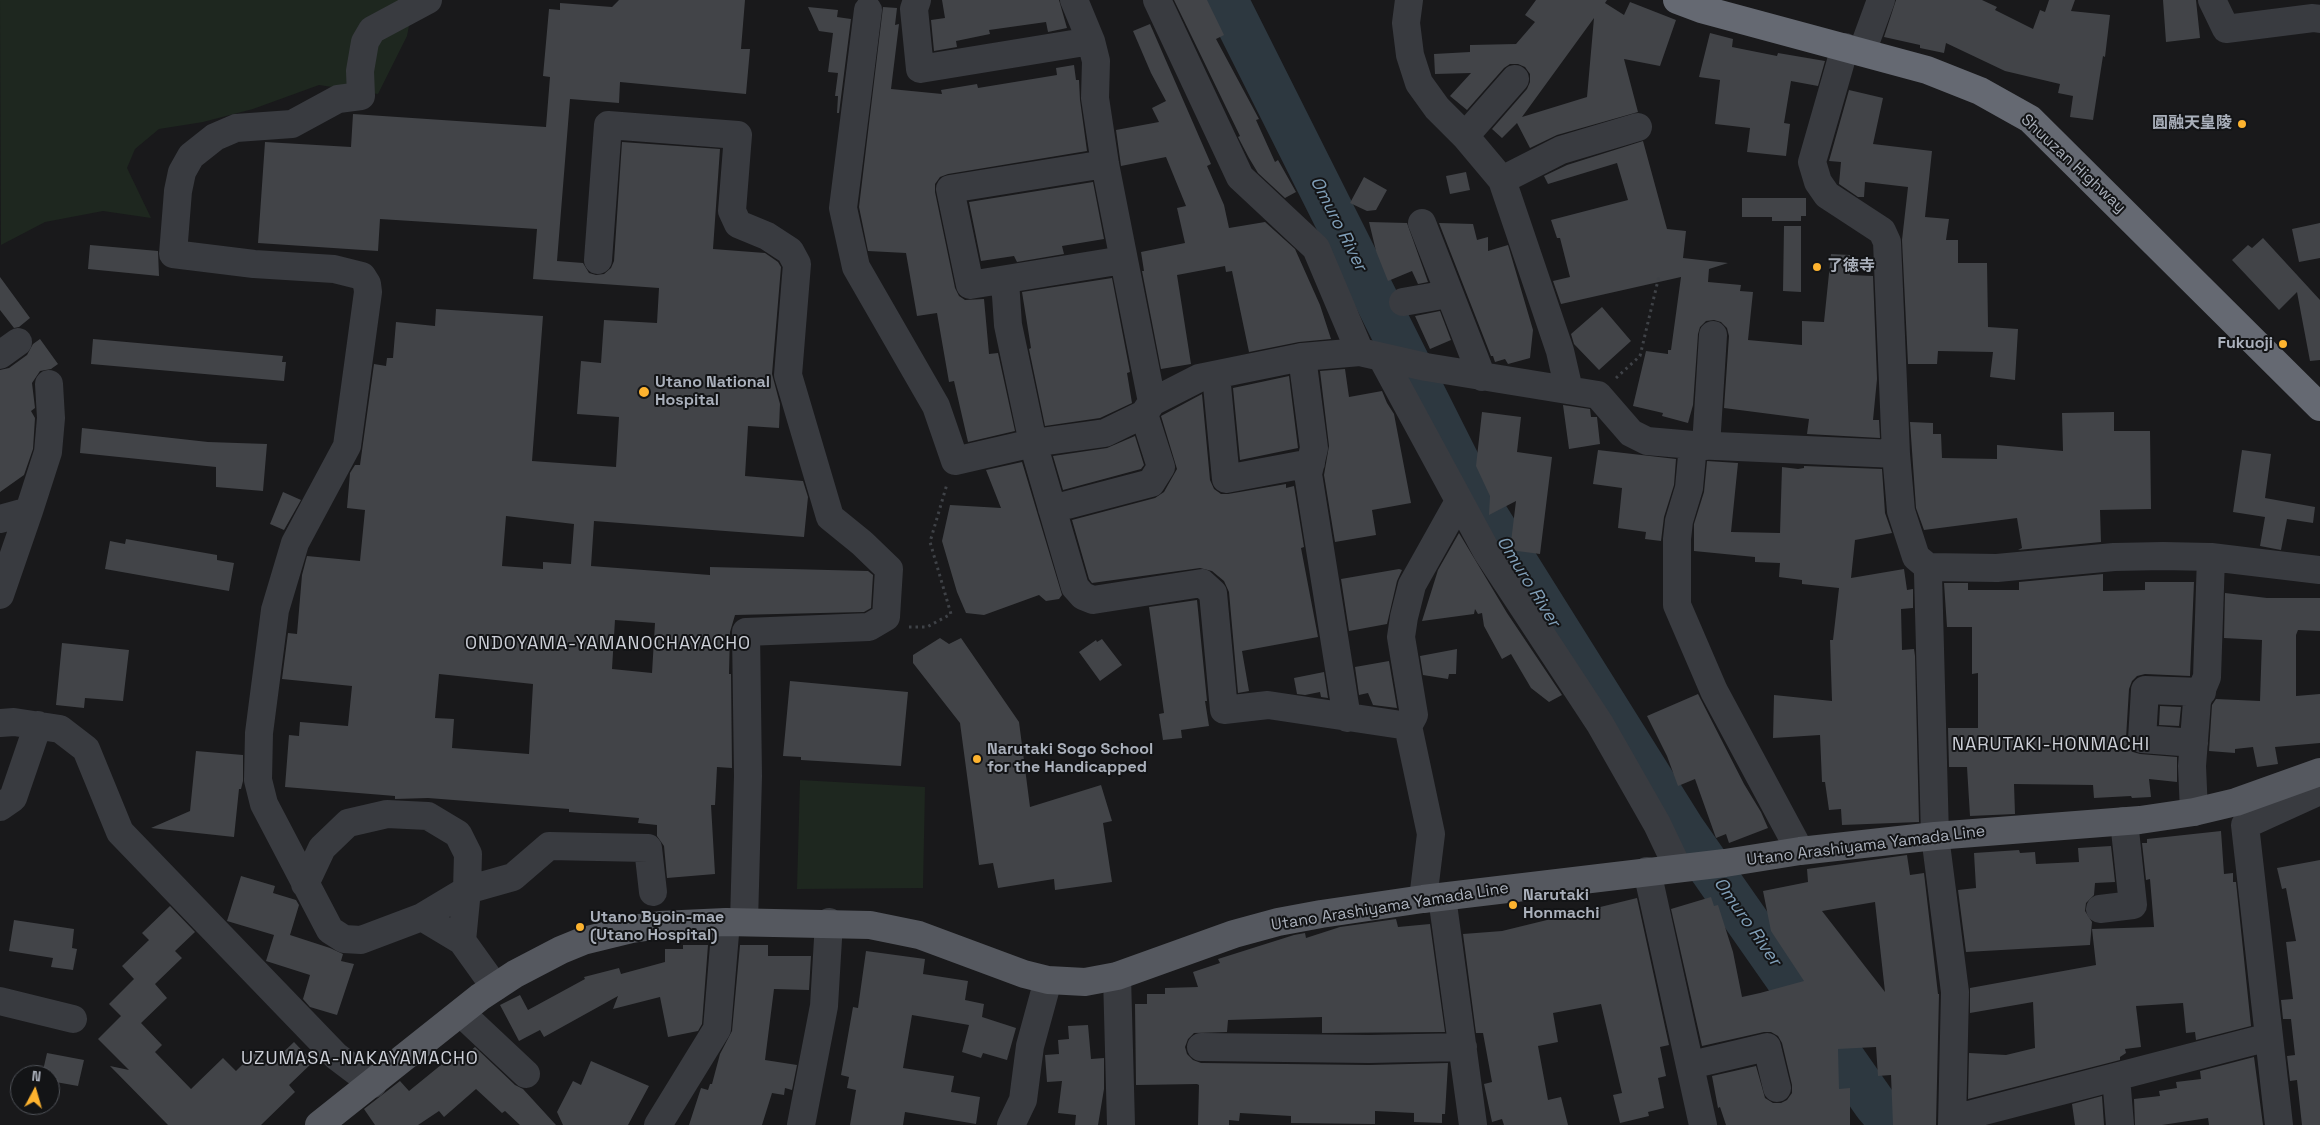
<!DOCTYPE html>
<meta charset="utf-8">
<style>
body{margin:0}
#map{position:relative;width:2320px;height:1125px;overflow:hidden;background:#19191b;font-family:"Space Grotesk",sans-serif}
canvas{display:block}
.north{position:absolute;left:10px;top:1065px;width:50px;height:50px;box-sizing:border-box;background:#131416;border:1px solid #4f5258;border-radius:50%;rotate:6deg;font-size:14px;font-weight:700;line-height:20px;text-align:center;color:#aab0bb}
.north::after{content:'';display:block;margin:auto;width:18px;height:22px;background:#fdb32f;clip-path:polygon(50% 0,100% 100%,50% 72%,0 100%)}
</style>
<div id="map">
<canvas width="2320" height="1125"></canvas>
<div class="north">N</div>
</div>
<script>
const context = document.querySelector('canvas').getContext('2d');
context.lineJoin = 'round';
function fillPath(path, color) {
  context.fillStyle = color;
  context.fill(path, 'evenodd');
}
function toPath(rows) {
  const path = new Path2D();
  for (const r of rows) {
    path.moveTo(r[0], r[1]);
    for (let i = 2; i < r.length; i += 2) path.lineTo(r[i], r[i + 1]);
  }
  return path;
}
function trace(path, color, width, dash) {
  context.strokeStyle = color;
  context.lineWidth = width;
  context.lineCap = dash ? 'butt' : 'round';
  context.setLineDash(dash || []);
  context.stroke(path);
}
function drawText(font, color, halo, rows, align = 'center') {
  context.font = font + ' "Space Grotesk","Noto Sans JP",sans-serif';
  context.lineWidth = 4;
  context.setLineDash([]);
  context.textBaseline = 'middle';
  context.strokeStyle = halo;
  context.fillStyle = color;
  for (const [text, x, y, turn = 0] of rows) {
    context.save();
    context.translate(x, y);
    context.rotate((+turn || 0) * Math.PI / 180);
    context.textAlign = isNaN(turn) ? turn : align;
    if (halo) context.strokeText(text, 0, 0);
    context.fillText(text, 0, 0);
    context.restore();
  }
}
const green = toPath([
 [0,0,414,0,407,36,378,94,319,85,253,109,203,122,159,129,135,149,127,168,151,218,103,211,45,222,1,245],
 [800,780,925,787,923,888,797,889]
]);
const river = toPath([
 [1226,0,1479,504,1682,828,1875,1104,1893,1125]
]);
const building = toPath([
 [619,0,745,0,741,49,750,49,746,94,620,82,619,103,570,99,557,261,583,263,589,273,596,275,604,274,611,268,614,261,622,142,720,149,713,249,765,253,778,262,781,267,772,374,780,404,779,428,748,426,745,476,803,481,808,497,804,537,594,521,591,566,710,575,710,567,868,571,873,575,871,608,864,612,735,615,730,632,729,674,731,674,732,768,717,767,715,805,711,805,715,874,667,878,664,846,657,836,657,825,638,823,639,818,569,812,569,809,428,798,395,799,395,796,285,787,289,735,299,736,300,722,348,726,352,686,282,679,288,633,297,634,302,575,307,556,360,561,365,510,347,508,350,473,355,465,360,465,374,364,386,366,387,358,393,358,396,322,435,326,436,309,543,316,532,461,616,467,619,417,577,414,581,361,601,363,604,320,657,323,659,288,533,279,537,229,380,219,378,251,258,243,265,142,351,147,353,114,546,127,550,77,543,76,549,9,560,10,560,3,612,7],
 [506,516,574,524,571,564,543,562,543,569,502,566],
 [615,620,655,623,652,673,612,669],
 [439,674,533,684,529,754,452,748,454,719,435,718],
 [942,0,1059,0,1067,28,1048,32,1046,22,989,30,990,34,956,41,957,47,934,51,931,20,945,18],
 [1174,0,1207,0,1224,35,1216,39,1259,119,1256,120,1275,162,1278,160,1296,192,1285,198,1258,173,1249,158,1238,137,1240,136],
 [1536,0,1607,0,1605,3,1624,15,1630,2,1676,20,1660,66,1624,59,1638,112,1557,135,1530,148,1517,123,1502,138,1492,129,1527,89,1530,82,1530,74,1525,67,1518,64,1510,64,1504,68,1467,110,1450,96,1471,73,1435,74,1434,54,1470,52,1470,45,1516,44,1535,22,1525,15],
 [1594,18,1587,97,1522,117],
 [1896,0,1982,0,1997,7,1995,10,2033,29,2040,10,2045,12,2049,0,2075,0,2071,11,2110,15,2105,57,2103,56,2093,120,2070,117,2073,96,2058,93,2060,84,2005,71,1946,43,1944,53,1920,48,1920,45,1884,37],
 [2163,0,2196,0,2200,38,2166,42],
 [808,7,838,10,837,17,851,19,839,113,837,113,838,96,835,96,838,73,828,72,833,33,819,31],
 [883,7,897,8,895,25,899,24,891,89,942,94,941,90,977,84,978,88,1057,75,1056,68,1074,65,1076,80,1079,80,1080,100,1087,151,948,174,940,177,935,184,935,192,955,288,959,296,965,300,984,299,989,354,998,353,1015,431,968,442,954,381,949,382,937,313,917,316,906,253,868,251,859,207],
 [1150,24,1211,164,1207,166,1224,205,1229,228,1265,222,1295,249,1320,305,1331,339,1299,342,1249,352,1232,271,1226,272,1225,266,1177,275,1191,364,1161,369,1142,271,1144,271,1141,252,1185,243,1177,208,1186,206,1166,157,1121,166,1116,130,1159,122,1152,108,1166,101,1151,73,1133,31],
 [1710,33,1733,39,1732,47,1777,56,1778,53,1825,61,1818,86,1791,81,1784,123,1790,124,1786,156,1747,152,1750,128,1715,124,1720,80,1699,77],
 [1849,90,1883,98,1873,144,1932,151,1925,217,1949,219,1946,240,1958,240,1958,263,1987,263,1988,327,2018,329,2015,380,1990,377,1993,352,1938,351,1937,364,1908,364,1902,240,1908,187,1865,182,1864,197,1858,197,1839,184,1841,162,1829,161],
 [1643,141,1667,229,1686,231,1683,258,1728,263,1709,269,1708,282,1741,285,1740,291,1753,292,1748,340,1802,345,1802,321,1824,322,1831,254,1850,255,1850,275,1873,276,1877,379,1873,420,1879,420,1880,438,1807,434,1809,419,1724,408,1729,336,1727,328,1721,322,1714,320,1706,321,1700,327,1698,334,1693,405,1688,423,1662,416,1663,413,1633,406,1646,351,1668,354,1668,350,1671,350,1681,277,1561,304,1553,281,1570,277,1560,238,1557,238,1551,220,1628,200,1617,163,1548,184,1544,176,1567,165],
 [1466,172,1470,190,1450,194,1446,176],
 [1364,177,1387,190,1376,210,1367,211,1350,203],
 [1093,182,1104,239,1062,246,1064,254,1017,262,1014,256,981,261,969,202],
 [1742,198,1806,198,1806,216,1801,216,1801,221,1772,221,1772,217,1742,217],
 [1369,222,1407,223,1428,282,1418,284,1412,271,1388,281,1376,251],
 [1439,223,1473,224,1477,240,1488,237,1488,251,1508,245,1533,330,1530,358,1508,364,1505,359,1495,362,1493,356,1491,356],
 [2320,223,2320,258,2299,262,2292,229],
 [1784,226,1801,226,1801,292,1783,291],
 [2263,238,2320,300,2320,360,2310,361,2297,292,2279,310,2232,260,2248,245,2252,248],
 [90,245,158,251,159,276,88,269],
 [0,277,30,318,19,327,14,328,0,310],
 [1112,278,1130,372,1127,373,1132,403,1100,418,1045,426,1029,349,1031,348,1022,292],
 [1602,307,1631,341,1599,370,1574,344,1571,334],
 [1440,311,1451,340,1430,349,1415,316],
 [40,339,58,364,51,369,40,371,32,383,35,408,31,411,35,418,33,449,24,475,0,492,0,370,9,368,27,355,33,344],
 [93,339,283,356,282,362,286,362,284,381,91,364],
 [1345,369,1349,397,1382,391,1387,403,1394,414,1411,503,1372,510,1376,535,1335,542,1324,475,1329,446,1320,371],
 [1289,376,1298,448,1240,460,1233,388],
 [1202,394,1210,480,1214,489,1221,494,1228,494,1286,484,1286,488,1294,486,1304,547,1301,548,1318,637,1242,651,1249,691,1238,693,1229,592,1224,581,1212,571,1200,568,1092,583,1089,579,1072,520,1155,498,1164,492,1177,469,1161,416],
 [1563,405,1590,409,1591,417,1597,417,1600,444,1569,449],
 [1482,412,1521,417,1517,452,1552,457,1540,554,1510,550,1516,501,1489,515,1490,496,1476,466],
 [2114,412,2114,431,2150,431,2151,509,2100,510,2101,542,2018,550,2022,548,2017,518,1924,530,1916,508,1910,422,1933,423,1933,434,1941,434,1942,458,1997,459,1997,445,2063,451,2062,413],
 [82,428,208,442,267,444,263,491,216,487,216,467,80,453],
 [1135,436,1144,465,1141,469,1063,490,1053,456,1107,448],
 [1598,450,1676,459,1674,485,1664,517,1661,541,1645,539,1646,532,1618,528,1622,488,1593,484],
 [2242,450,2271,454,2265,498,2315,507,2313,523,2287,519,2281,550,2260,546,2265,517,2233,512],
 [1707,461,1738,463,1731,532,1780,533,1782,467,1798,469,1804,468,1804,466,1882,469,1885,513,1892,533,1855,540,1851,578,1904,569,1907,590,1913,589,1913,608,1901,609,1902,650,1914,649,1915,656,1919,822,1842,825,1841,809,1829,810,1825,782,1822,782,1820,735,1773,738,1774,695,1832,701,1830,640,1833,640,1839,588,1802,584,1802,580,1779,577,1780,563,1755,562,1755,557,1694,551,1694,524,1704,492],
 [1022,462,1062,595,1059,599,1046,601,1039,595,984,615,966,613,957,592,942,541,950,505,1001,508,986,470],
 [283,492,301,500,284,530,270,524],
 [1459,533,1507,613,1562,695,1549,702,1531,688,1511,654,1502,659,1484,626,1482,613,1478,614,1475,609,1474,614,1422,621,1438,570],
 [126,539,217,555,217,560,234,563,229,591,105,569,110,541,125,544],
 [1399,569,1402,570,1397,581,1387,624,1349,631,1341,579],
 [2103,574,2103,591,2145,590,2145,582,2194,582,2190,676,2145,674,2137,676,2132,681,2129,689,2126,738,2128,746,2133,752,2140,754,2177,757,2177,782,2149,779,2151,797,2132,798,2131,796,2094,798,2093,785,2014,784,2015,814,1970,816,1967,767,1949,767,1948,728,1978,728,1978,673,1972,674,1972,627,1947,627,1944,583,1968,583,1968,590,2019,590,2019,582],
 [2225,593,2267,598,2320,598,2320,631,2298,630,2296,635,2296,696,2320,694,2320,743,2275,747,2278,764,2257,767,2253,747,2235,749,2235,753,2209,751,2212,705,2216,699,2260,701,2262,640,2224,638],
 [1197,600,1207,701,1205,701,1209,726,1181,730,1182,738,1163,740,1159,714,1164,713,1149,607],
 [940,638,949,644,961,638,1019,722,1030,807,1101,785,1112,821,1103,823,1112,882,1055,890,1054,879,998,888,993,863,979,865,960,723,913,663,913,655],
 [1102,639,1122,665,1100,681,1079,652,1096,640,1097,642],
 [62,643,129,650,123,701,85,698,84,708,56,705],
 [1457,649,1456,674,1449,674,1448,679,1423,675,1420,656],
 [1389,661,1397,708,1373,705,1368,693,1359,695,1355,667],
 [1324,672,1328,698,1321,697,1320,692,1305,695,1297,694,1294,678],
 [790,681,908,692,901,766,801,760,801,757,783,756],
 [1698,694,1744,784,1761,812,1768,828,1729,843,1726,834,1716,838,1695,779,1678,786,1667,756,1647,716],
 [2160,706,2181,707,2179,726,2159,725],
 [196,751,243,755,243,781,241,789,239,789,234,837,151,828,190,811],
 [2221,831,2224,874,2233,873,2233,882,2236,882,2251,1026,2196,1040,2195,1032,2186,1033,2183,1003,2136,1006,2141,1047,2125,1049,2126,1053,2120,1057,2120,1060,1968,1099,1969,1053,2006,1055,2035,1048,2033,1002,1970,1013,1970,988,2096,965,2092,929,2154,927,2150,879,2146,880,2142,843,2147,843,2147,839],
 [2111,846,2115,882,2095,883,2094,895,2086,903,2085,911,2092,922,2090,945,1966,952,1958,890,1976,888,1974,853,2019,850,2020,853,2035,852,2036,864,2079,862,2078,848],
 [1907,855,1910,875,1924,873,1938,994,1939,994,1936,1125,1893,1125,1891,1075,1878,1076,1876,1047,1838,1049,1839,1089,1850,1088,1850,1125,1726,1125,1720,1107,1718,1108,1712,1076,1756,1066,1765,1098,1773,1103,1781,1103,1787,1100,1792,1093,1792,1085,1782,1043,1778,1036,1771,1032,1764,1032,1702,1046,1671,909,1711,897,1714,906,1718,905,1733,952,1742,997,1760,993,1804,981,1771,931,1763,891,1808,882,1807,869],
 [1875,902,1885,992,1822,911],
 [2320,860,2320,1125,2302,1125,2297,1080,2290,1081,2287,1056,2295,1055,2291,1019,2283,1019,2281,1000,2293,999,2286,942,2296,941,2286,888,2282,889,2277,868],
 [241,876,275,886,273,893,296,900,299,905,290,935,330,948,343,954,341,961,354,964,337,1015,310,1007,303,999,310,975,266,961,274,935,227,921],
 [1637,898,1669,1045,1660,1047,1666,1076,1658,1078,1664,1108,1648,1112,1649,1116,1620,1123,1613,1095,1622,1093,1601,1004,1553,1013,1558,1042,1538,1046,1548,1100,1561,1097,1568,1125,1504,1125,1502,1119,1492,1122,1484,1084,1492,1082,1483,1033,1476,1033,1463,934,1502,931],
 [170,906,195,932,175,951,182,958,155,984,167,998,141,1023,162,1045,155,1052,191,1089,223,1058,236,1071,255,1052,269,1066,294,1042,313,1062,289,1085,295,1092,261,1125,168,1125,110,1066,129,1070,98,1039,121,1016,109,1004,134,979,122,966,149,940,142,933],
 [1396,919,1398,927,1430,924,1445,1032,1322,1033,1322,1017,1228,1020,1227,1032,1194,1033,1188,1039,1185,1047,1187,1054,1193,1060,1201,1063,1369,1065,1448,1063,1445,1114,1442,1114,1442,1123,1414,1122,1414,1113,1375,1111,1375,1124,1291,1123,1291,1116,1240,1113,1239,1121,1229,1120,1229,1125,1198,1125,1199,1085,1197,1084,1136,1085,1135,1004,1147,1004,1147,994,1165,994,1165,988,1198,987,1193,972,1220,963,1218,959,1294,935,1305,933,1306,938,1340,927],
 [14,920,74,929,72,948,77,949,73,970,51,967,53,958,9,951],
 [683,945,708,945,702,1024,698,1031,668,1037,660,997,613,1009,618,996,544,1037,540,1030,519,1041,500,1005,520,995,528,1010,585,979,584,977,619,968,621,974,665,962,665,949,683,949],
 [740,945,768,945,768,956,811,956,809,990,774,989,765,1060,797,1065,792,1090,785,1088,784,1095,772,1093,762,1125,689,1125,701,1088,708,1090,710,1084,712,1084,720,1054,732,1031],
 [866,951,925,959,923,974,968,981,965,1000,984,1004,982,1017,1016,1028,1007,1060,983,1053,981,1058,962,1052,969,1025,912,1015,903,1068,954,1076,951,1092,980,1097,976,1124,905,1112,903,1125,850,1125,856,1090,847,1088,849,1077,841,1075,853,1007,858,1008],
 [1088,1025,1091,1059,1104,1058,1104,1089,1098,1125,1075,1125,1076,1115,1058,1113,1062,1081,1047,1082,1045,1055,1059,1054,1058,1040,1069,1039,1068,1026],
 [475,1047,515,1085,523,1089,556,1125,520,1125,505,1111,502,1113,476,1089,444,1117,439,1111,418,1125,375,1125,364,1109,400,1081,409,1091,452,1056,457,1062],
 [47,1053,84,1060,78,1086,50,1081,50,1075,42,1075],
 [2254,1057,2263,1125,2209,1125,2208,1118,2162,1125,2135,1125,2134,1099,2160,1096,2159,1091,2177,1088,2176,1082,2201,1079,2200,1071],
 [591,1061,649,1086,628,1125,563,1125,557,1112,573,1081,581,1085],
 [2102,1096,2104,1125,2075,1125,2072,1104]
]);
const path = toPath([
 [1616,378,1640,356,1659,276],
 [909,627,927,627,951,614,930,542,947,484]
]);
const minor = toPath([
 [428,0,372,30,365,42,360,71,361,96,338,99,292,124,236,128,215,137,191,156,182,172,178,191,173,254,254,264,334,269,362,276,367,284,368,292,347,446,295,543,275,610,259,733,258,780,264,804,330,930,344,939,361,940,422,917,467,890,513,877,549,846,648,848,653,892],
 [917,0,914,9,920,69,1091,41],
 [1074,0,1091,41,1096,61,1095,98,1105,164,1152,402],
 [1157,0,1240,177,1316,248,1360,352],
 [1409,0,1406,23,1410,55,1419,83,1437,108,1465,136,1502,180,1560,351,1569,390],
 [2212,0,2226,29,2313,18,2320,19],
 [868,10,843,208,856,267,936,406,955,461,1033,443,1105,433,1144,414,1152,402,1199,378,1302,357,1360,352,1426,367,1598,395,1631,433,1647,441,1693,445,1896,454],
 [1845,47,1812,162,1818,182,1827,195,1882,231,1887,242,1896,454,1901,511,1916,557,1928,567,1928,574,1935,836,1955,992,1952,1125],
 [1862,52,1881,0],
 [1465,136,1515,79],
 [1105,164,950,189,970,285,1123,260],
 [1502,180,1561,150,1638,127],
 [1422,223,1482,377],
 [598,260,608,125,738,135,732,211,738,224,767,236,790,251,797,264,788,375,830,517,862,543,889,569,886,617,869,627,746,632,748,776,744,922],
 [1005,281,1008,325,1033,443,1075,587,1083,596,1093,600,1202,583,1213,593,1224,710,1268,705,1408,726],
 [1403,302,1448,294],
 [0,355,18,342],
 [1302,357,1314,448,1308,474,1347,718],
 [1382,358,1487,552,1600,724,1657,824,1678,868],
 [1216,375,1226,479,1311,463],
 [1693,445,1689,488,1679,521,1677,539,1677,605,1714,691,1800,851],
 [1706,446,1713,335],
 [1052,509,1151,483,1161,467,1144,414],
 [29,511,48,452,51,418,49,384],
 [0,519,29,511,0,595],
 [1928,567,1997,568,2114,557,2163,556,2211,557,2320,570],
 [0,723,14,722,60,729,86,749,120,832,336,1056,373,1084],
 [2194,743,2142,739,2145,690,2202,692],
 [0,807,13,798,38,725],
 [2194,812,2192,766,2197,701,2207,677,2211,557],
 [1647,871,1703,1125],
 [305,884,322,848,348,823,387,814,428,816,458,834,468,854,467,890,462,941],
 [1442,897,1473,1125],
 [1423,899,1431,834,1408,726,1414,715,1401,637,1404,617,1412,585,1459,501],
 [2100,909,2133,905,2124,821],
 [422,917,462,941,495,987],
 [1117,976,1121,1125],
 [0,1001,73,1019],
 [461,1013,526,1074],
 [1201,1047,1369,1049,1463,1047],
 [1691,1065,1767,1047,1777,1088],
 [2116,1077,2120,1125],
 [1953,1119,2269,1037],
 [658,1125,717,1029,726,922],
 [801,1125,824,1006,829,922],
 [1011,1125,1023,1100,1030,1046,1048,980],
 [2279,1125,2245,825,2320,791]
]);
const major = toPath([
 [319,1125,480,997,515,974,561,950,583,941,632,929,660,925,726,922,870,925,919,935,1024,974,1048,980,1085,982,1117,976,1234,934,1278,922,1321,914,1423,899,1725,863,1800,851,1935,836,2140,820,2194,812,2236,802,2320,772]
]);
const highway = toPath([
 [1677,0,1701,9,1927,70,1980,91,2030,119,2320,407]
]);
const markers = [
 [2242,124,5,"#fdb32f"],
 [1817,267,5,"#fdb32f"],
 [2283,344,5,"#fdb32f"],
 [644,392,6,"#fdb32f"],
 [977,759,5,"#fdb32f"],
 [1513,905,5,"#fdb32f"],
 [580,927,5,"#fdb32f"]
];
const poiNames = [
 ["圓融天皇陵",2232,124,"right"],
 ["了徳寺",1827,267],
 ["Fukuoji",2273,344,"right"],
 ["Utano National",655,383],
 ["Hospital",655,401],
 ["Narutaki Sogo School",987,750],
 ["for the Handicapped",987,768],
 ["Narutaki",1523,896],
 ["Honmachi",1523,914],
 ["Utano Byoin-mae",590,918],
 ["(Utano Hospital)",590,936]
];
const streetNames = [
 ["Shuuzan Highway",2073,164,43],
 ["Utano Arashiyama Yamada Line",1866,846,-7],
 ["Utano Arashiyama Yamada Line",1390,907,-9]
];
const waterNames = [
 ["Omuro River",1338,224,63],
 ["Omuro River",1528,582,58],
 ["Omuro River",1747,922,55]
];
const neighbourhoodNames = [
 ["ONDOYAMA-YAMANOCHAYACHO",608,644],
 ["NARUTAKI-HONMACHI",2051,745],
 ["UZUMASA-NAKAYAMACHO",360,1059]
];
fillPath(green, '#1e271f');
trace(river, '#2d3840', 44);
fillPath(building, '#424448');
trace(path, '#3f4247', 3, [2.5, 4]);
trace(minor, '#393b40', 28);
trace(major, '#55585f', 28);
trace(highway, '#656972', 28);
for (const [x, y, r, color] of markers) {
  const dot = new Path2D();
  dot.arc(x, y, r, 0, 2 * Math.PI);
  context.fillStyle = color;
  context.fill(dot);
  trace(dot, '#131416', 2);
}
drawText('bold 16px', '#aab0bb', '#131416', poiNames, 'left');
drawText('16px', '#aab0bb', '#131416', streetNames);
drawText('italic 18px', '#809fb8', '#131416', waterNames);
context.letterSpacing = '1px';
drawText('18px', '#cccfd7', '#131416', neighbourhoodNames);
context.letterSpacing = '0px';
</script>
